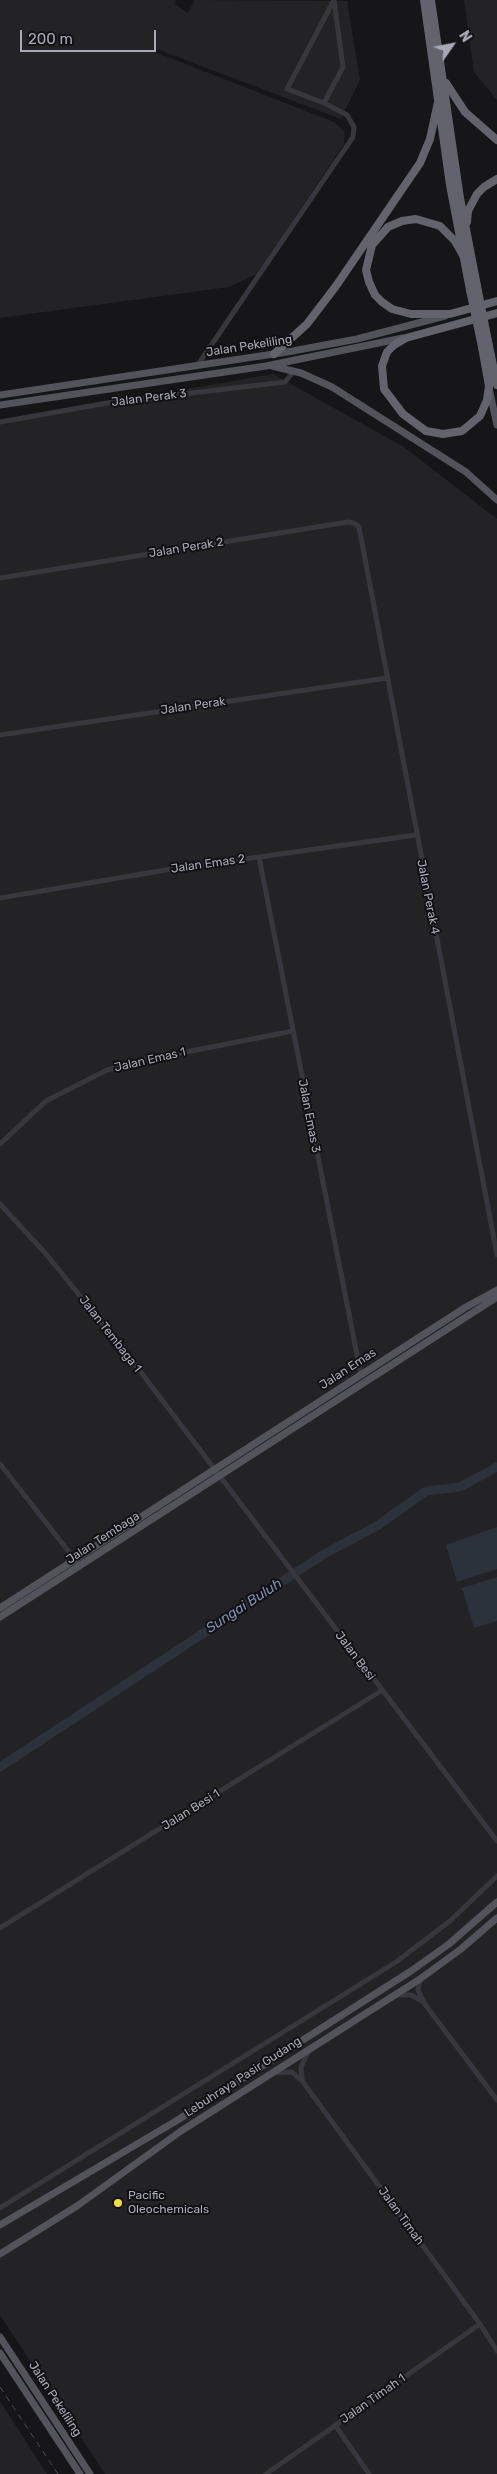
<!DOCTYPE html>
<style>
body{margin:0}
#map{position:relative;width:497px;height:2474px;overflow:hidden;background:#161618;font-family:Rubik,sans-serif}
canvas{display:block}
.north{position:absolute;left:427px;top:20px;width:50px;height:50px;-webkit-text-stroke:4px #111113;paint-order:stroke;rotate:57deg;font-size:14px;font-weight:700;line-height:20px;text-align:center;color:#a8a9b8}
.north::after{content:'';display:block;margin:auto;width:18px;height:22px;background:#a8a9b8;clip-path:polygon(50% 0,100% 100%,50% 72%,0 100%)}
.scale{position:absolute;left:20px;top:30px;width:136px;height:22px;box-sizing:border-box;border:2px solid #a8a9b8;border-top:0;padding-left:6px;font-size:15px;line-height:18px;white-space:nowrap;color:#a8a9b8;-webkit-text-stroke:4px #111113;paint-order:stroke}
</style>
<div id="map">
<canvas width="497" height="2474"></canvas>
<div class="north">N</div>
<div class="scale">200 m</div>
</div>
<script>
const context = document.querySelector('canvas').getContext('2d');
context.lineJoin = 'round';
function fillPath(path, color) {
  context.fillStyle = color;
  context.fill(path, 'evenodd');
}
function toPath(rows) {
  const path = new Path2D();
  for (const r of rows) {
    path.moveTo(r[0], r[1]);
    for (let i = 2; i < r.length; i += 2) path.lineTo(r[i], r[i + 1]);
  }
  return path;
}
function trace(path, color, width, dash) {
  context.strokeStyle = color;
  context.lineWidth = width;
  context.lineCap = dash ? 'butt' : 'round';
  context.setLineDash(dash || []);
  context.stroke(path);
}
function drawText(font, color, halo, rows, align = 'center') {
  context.font = font + ' Rubik,sans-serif';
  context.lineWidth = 4;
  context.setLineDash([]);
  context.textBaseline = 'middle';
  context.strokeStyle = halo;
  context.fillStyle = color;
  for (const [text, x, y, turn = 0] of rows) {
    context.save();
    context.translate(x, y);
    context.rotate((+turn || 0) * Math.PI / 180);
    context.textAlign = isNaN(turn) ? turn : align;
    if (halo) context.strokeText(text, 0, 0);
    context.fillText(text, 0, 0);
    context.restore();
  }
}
const built = toPath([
 [0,0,176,0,175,4,188,13,195,0,347,1,360,80,341,119,167,53,157,49,155,52,334,122,345,132,344,144,257,274,229,287,0,318],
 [464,0,497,0,497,100,474,72],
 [273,374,404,447,497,519,497,2474,105,2474,0,2315,0,421],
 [0,2401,47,2474,0,2474]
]);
const water = toPath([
 [497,1527,497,1569,457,1582,446,1545],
 [497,1577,497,1621,474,1628,462,1588]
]);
const river = toPath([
 [0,1767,324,1554,377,1526,426,1491,460,1487,497,1467]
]);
const minor = toPath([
 [324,103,343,67,334,0],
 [197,366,353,137,354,127,347,115,324,103,287,89,334,0],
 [0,422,107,403,285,382,294,371],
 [0,578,348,522,354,523,359,527,497,1255],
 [0,735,387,678],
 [259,857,361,1375],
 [0,898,166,870,416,835],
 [0,1144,46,1101,107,1070,135,1062,293,1031],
 [0,1204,46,1254,121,1346,497,1841],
 [0,1464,80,1566],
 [0,1928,381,1691],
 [420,1979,418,1990,424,2003,497,2100],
 [397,1995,411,1995,422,2001],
 [274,2073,292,2072,303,2082,480,2324,497,2351],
 [302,2079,301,2067,309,2050],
 [0,2208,396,1962,450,1921,497,1876],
 [335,2425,369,2474],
 [266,2474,480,2324]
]);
const major = toPath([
 [272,366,301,373,332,387,466,472,497,500],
 [489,388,497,425],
 [0,395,287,352,357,339,445,316],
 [0,405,266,366,403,338],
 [0,1608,466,1307,497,1290],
 [0,1617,497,1297],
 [0,2225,176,2121,411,1971,449,1944,497,1902],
 [0,2254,77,2206,181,2131,420,1979,461,1949,497,1918],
 [0,2337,90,2474],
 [0,2353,80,2474]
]);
const highway = toPath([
 [424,0,450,185,470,290],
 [431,0,460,198,477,286],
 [446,83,465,112,497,140],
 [467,222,468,211,477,194,484,187,497,179],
 [464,257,455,241,440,226,416,219,402,221,388,227,372,245,366,270,369,282,375,295,382,302,392,309,411,314,450,314,497,301],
 [489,346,497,385],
 [482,347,489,386,487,400,480,416,462,431,443,434,426,431,403,414,384,389,382,366,387,352,394,345,406,338,497,313],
 [274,354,307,324,336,286,420,163,430,139,438,102]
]);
const rail = toPath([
 [0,2387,58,2474]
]);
const highwayBridge = toPath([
 [477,286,489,346],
 [470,290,482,347]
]);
const markers = [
 [118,2203,5,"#f6dd30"]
];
const streetNames = [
 ["Jalan Pekeliling",249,346,-9],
 ["Jalan Perak 3",149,398,-7],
 ["Jalan Perak 2",186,548,-9],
 ["Jalan Perak",193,706,-8],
 ["Jalan Emas 2",208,864,-8],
 ["Jalan Perak 4",428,897,79],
 ["Jalan Emas 1",150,1060,-13],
 ["Jalan Emas 3",309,1116,79],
 ["Jalan Tembaga 1",110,1334,52],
 ["Jalan Emas",348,1369,-33],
 ["Jalan Tembaga",103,1538,-33],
 ["Jalan Besi",355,1656,53],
 ["Jalan Besi 1",191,1810,-32],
 ["Lebuhraya Pasir Gudang",243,2077,-33],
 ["Jalan Timah",401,2216,54],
 ["Jalan Pekeliling",55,2399,57],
 ["Jalan Timah 1",373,2399,-35]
];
const poiNames = [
 ["Pacific",128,2196],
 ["Oleochemicals",128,2210]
];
const waterNames = [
 ["Sungai Buluh",244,1606,-33]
];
fillPath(built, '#232225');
fillPath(water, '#2c323c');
trace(river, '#2c323c', 9);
trace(minor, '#37373d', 5);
trace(major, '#53535c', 7);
trace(highway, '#63636e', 8);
trace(rail, '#4e4e56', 1, [6, 5]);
trace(highwayBridge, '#63636e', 8);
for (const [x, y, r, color] of markers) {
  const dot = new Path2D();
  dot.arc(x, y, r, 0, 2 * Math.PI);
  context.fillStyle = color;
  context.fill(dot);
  trace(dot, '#111113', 2);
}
drawText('12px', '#a8a9b8', '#111113', streetNames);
drawText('12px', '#a8a9b8', '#111113', poiNames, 'left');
drawText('italic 14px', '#7e8fb4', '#111113', waterNames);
</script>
